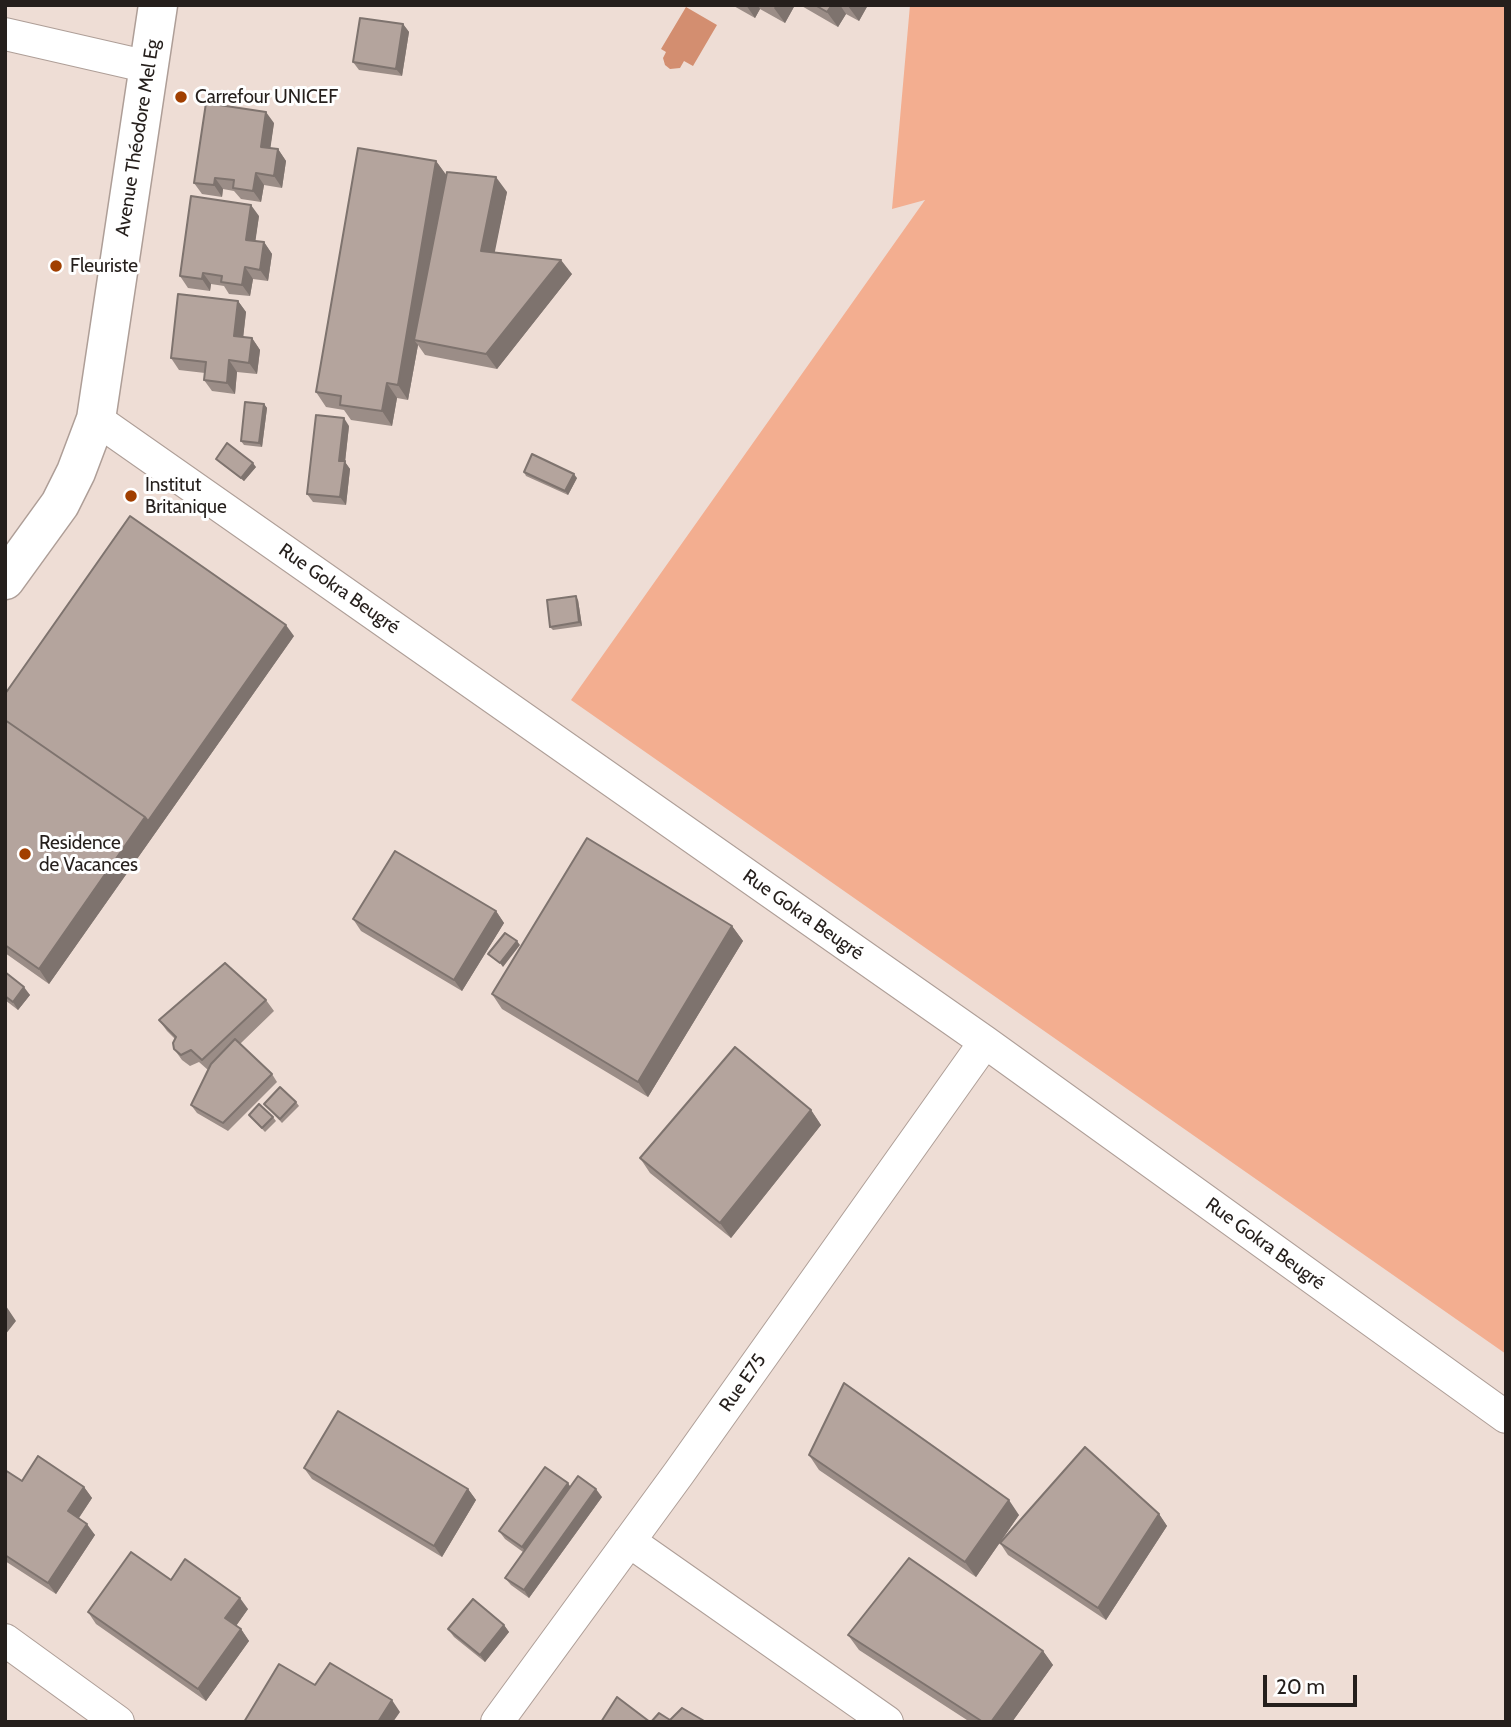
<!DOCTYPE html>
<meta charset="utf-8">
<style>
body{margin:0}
#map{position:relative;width:1511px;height:1727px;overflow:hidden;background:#eeddd5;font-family:Cabin,sans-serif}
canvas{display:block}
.frame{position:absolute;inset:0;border:7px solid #251f1c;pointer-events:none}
.scale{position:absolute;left:1263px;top:1675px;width:94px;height:32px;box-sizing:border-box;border:4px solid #251f1c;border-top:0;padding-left:9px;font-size:21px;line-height:24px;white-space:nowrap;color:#251f1c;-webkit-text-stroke:5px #fff;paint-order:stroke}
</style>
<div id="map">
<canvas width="1511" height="1727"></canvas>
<div class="frame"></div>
<div class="scale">20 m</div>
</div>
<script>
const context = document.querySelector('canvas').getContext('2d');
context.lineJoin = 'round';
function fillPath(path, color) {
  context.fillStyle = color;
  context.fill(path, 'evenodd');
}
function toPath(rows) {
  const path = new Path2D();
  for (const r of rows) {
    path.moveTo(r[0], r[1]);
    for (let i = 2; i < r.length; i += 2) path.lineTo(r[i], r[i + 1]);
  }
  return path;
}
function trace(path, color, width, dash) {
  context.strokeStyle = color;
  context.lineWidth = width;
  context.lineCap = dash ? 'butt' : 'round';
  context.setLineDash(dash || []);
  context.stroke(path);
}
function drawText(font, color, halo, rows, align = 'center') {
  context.font = font + ' Cabin,sans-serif';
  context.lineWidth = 6;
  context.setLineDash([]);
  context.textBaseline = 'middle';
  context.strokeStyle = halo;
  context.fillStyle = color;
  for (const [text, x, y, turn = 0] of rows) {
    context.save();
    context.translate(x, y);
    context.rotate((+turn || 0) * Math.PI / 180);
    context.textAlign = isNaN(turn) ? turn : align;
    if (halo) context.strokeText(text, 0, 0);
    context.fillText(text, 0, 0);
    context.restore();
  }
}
const green = toPath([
 [910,5,1506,5,1506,1354,571,700,925,200,892,209]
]);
const water = toPath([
 [686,7,717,25,693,66,684,61,680,68,670,69,665,65,663,58,666,52,661,49]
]);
const street = toPath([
 [5,34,149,67],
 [96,419,985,1042,1506,1417],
 [629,1541,887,1722],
 [5,1640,118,1722],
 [497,1722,679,1473,985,1042]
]);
const secondary = toPath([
 [5,580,60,504,76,472,96,419,158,5]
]);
const wall = toPath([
 [732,5,795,5,785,23,760,9,755,18],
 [800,5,868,5,859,21,846,14,838,27],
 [403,24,409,32,402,76,359,70,353,62],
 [274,123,270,148,278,149,286,161,282,188,264,185,261,202,241,199,234,191,223,189,222,197,202,194,194,183],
 [436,161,446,175,507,192,494,252,572,274,497,369,425,355,418,345,408,400,397,398,392,426,351,420,344,410,326,407,316,392],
 [259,216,255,241,264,242,272,254,268,281,253,279,250,296,229,294,224,286,211,284,210,291,188,288,180,276],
 [238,301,246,312,243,337,252,338,260,350,257,374,237,372,235,394,212,391,204,380,205,373,179,370,171,358],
 [264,404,267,408,262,447,244,445,241,441],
 [349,426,345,462,350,469,346,505,313,502,307,494],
 [216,459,256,467,244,481,219,462],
 [524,472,577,478,568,495,526,476],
 [578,600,582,626,553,630,550,627],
 [294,636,49,984,5,953,5,694],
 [496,911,504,923,462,991,361,931,353,919],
 [732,926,743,941,648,1097,502,1009,492,994],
 [5,972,30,995,18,1010,5,1000],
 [266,1000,274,1011,240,1044,272,1074,277,1082,228,1131,197,1113,191,1105,208,1070,199,1062,190,1066,182,1060,174,1049,175,1039,167,1031,159,1020],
 [296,1102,299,1106,282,1123,264,1104],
 [811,1110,821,1125,731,1238,650,1173,640,1158],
 [249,1115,273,1117,276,1121,265,1132],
 [809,1455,1019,1515,976,1577,819,1470],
 [304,1468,468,1489,476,1500,442,1557,312,1479],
 [5,1470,22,1481,84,1487,92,1498,79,1518,95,1535,56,1594,5,1561],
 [568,1483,570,1487,602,1497,529,1598,511,1585,505,1578,523,1552,505,1539,499,1531],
 [1159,1514,1167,1526,1106,1620,1008,1555,1000,1543],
 [171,1580,248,1609,236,1626,241,1629,249,1641,206,1701,96,1624,88,1612],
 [504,1625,509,1632,485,1662,454,1637,448,1629],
 [848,1635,1043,1651,1053,1665,1012,1722,970,1722,859,1650]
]);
const shadedWall = toPath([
 [746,5,758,5,760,9,755,18],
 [776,5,795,5,785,23,774,8],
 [832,5,840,5,846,14,838,27,827,12],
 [849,5,868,5,859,21,848,6],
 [403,24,409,32,402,76,396,69],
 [266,112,274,123,269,158,261,147],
 [278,149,286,161,282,188,274,176],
 [436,161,447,176,414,340,418,345,408,400,398,385],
 [256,173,264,185,261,202,253,191],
 [496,177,507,192,492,266,481,251],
 [215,178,223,189,222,197,214,185],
 [251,205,259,216,254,251,246,240],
 [264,242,272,254,268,281,260,270],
 [561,260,572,274,497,369,486,354],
 [245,267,253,279,250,296,242,285],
 [203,273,211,284,210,291,202,279],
 [238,301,246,312,242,348,234,336],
 [252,338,260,350,257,374,249,363],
 [229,360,237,372,235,394,227,383],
 [387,383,397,398,392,426,382,411],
 [264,404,267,408,262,447,259,443],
 [344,418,349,426,345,462,350,469,346,505,340,497,339,461],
 [253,463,256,467,244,481,241,478],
 [574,474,577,478,568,495,565,491],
 [576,596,578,600,582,626,579,622],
 [286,625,294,636,49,984,39,969,145,817],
 [496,911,504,923,462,991,454,980],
 [732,926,743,941,648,1097,638,1082],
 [517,941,520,945,503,967,500,963],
 [24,987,30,995,18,1010,13,1002],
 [811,1110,821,1125,731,1238,720,1223],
 [6,1306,16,1321,5,1335,5,1307],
 [568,1483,573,1491,528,1555,522,1547],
 [84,1487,92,1498,76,1522,68,1511],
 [468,1489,476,1500,442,1557,434,1546],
 [596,1489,602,1497,529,1598,524,1590],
 [1009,1500,1019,1515,976,1577,965,1562],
 [1159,1514,1167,1526,1106,1620,1098,1608],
 [87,1524,95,1535,56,1594,48,1583],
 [240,1598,248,1609,233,1630,225,1618],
 [504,1625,509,1632,485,1662,480,1655],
 [241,1629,249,1641,206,1701,198,1689],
 [1043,1651,1053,1665,1012,1722,991,1722],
 [392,1700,400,1712,393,1722,378,1722]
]);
const building = toPath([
 [815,5,832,5,827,12,815,5],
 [360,18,403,24,396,69,353,62,360,18],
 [206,103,266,112,261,147,278,149,274,176,256,173,253,191,233,188,234,180,215,178,214,185,194,183,206,103],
 [358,148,436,161,398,385,387,383,382,411,340,405,341,396,316,392,358,148],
 [447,172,496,177,481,251,561,260,486,354,414,340,447,172],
 [191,196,251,205,246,240,264,242,260,270,245,267,242,285,221,282,222,276,203,273,202,279,180,276,191,196],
 [178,294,238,301,234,336,252,338,249,363,229,360,227,383,204,380,206,362,171,358,178,294],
 [245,402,264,404,259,443,241,441,245,402],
 [316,415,344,418,339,461,345,461,340,497,307,494,316,415],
 [227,443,253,463,241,478,216,459,227,443],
 [532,454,574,474,565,491,524,472,532,454],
 [130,516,286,625,148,821,145,817,5,720,5,694,130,516],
 [576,596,579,622,550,627,547,600,576,596],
 [5,720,145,817,39,969,5,945,5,720],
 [587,838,732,926,638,1082,492,994,587,838],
 [395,851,496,911,454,980,353,919,395,851],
 [505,933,517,941,500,963,488,954,505,933],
 [225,963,266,1000,202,1060,191,1050,181,1055,174,1049,173,1043,176,1037,159,1020,225,963],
 [5,972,24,987,13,1002,5,996,5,972],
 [235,1039,272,1074,223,1123,191,1105,211,1064,235,1039],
 [735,1047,811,1110,720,1223,640,1158,735,1047],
 [280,1087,296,1102,280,1119,264,1104,280,1087],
 [259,1104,273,1117,262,1128,249,1115,259,1104],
 [844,1383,1009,1500,965,1562,809,1455,844,1383],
 [338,1411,468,1489,434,1546,304,1468,338,1411],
 [1085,1447,1159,1514,1098,1608,1000,1543,1085,1447],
 [38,1456,84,1487,68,1511,87,1524,48,1583,5,1555,5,1470,22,1481,38,1456],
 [545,1467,568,1483,522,1547,499,1531,545,1467],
 [578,1476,596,1489,524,1590,505,1578,578,1476],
 [131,1552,171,1580,185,1559,240,1598,225,1618,241,1629,198,1689,88,1612,131,1552],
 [909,1558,1043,1651,991,1722,983,1722,848,1635,909,1558],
 [473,1599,504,1625,480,1655,448,1629,473,1599],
 [330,1663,392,1700,378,1722,244,1722,279,1664,315,1685,330,1663],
 [617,1697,650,1722,601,1722,617,1697],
 [682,1708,706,1722,651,1722,659,1713,670,1720,682,1708]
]);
const markers = [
 [181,97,7,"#a13f00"],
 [56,266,7,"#a13f00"],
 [131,496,7,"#a13f00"],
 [25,854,7,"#a13f00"]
];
const poiNames = [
 ["Carrefour UNICEF",195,97],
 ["Fleuriste",70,266],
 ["Institut",145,485],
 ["Britanique",145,507],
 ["Residence",39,843],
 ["de Vacances",39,865]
];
const streetNames = [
 ["Avenue Théodore Mel Eg",138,138,-81],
 ["Rue Gokra Beugré",339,589,35],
 ["Rue Gokra Beugré",803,915,35],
 ["Rue Gokra Beugré",1265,1244,36],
 ["Rue E75",743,1383,-55]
];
fillPath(green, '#f3ae90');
fillPath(water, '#d38e70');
trace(street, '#ae9e97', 34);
trace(secondary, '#ae9e97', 41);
trace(street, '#fff', 32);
trace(secondary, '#fff', 38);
fillPath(wall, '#9b8d87');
fillPath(shadedWall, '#7e736e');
fillPath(building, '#b4a49d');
trace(building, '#7e736e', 2);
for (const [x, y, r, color] of markers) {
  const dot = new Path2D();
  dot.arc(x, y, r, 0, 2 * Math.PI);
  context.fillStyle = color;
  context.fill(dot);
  trace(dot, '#fff', 2.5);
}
drawText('19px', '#251f1c', '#fff', poiNames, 'left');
drawText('19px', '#251f1c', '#fff', streetNames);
</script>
